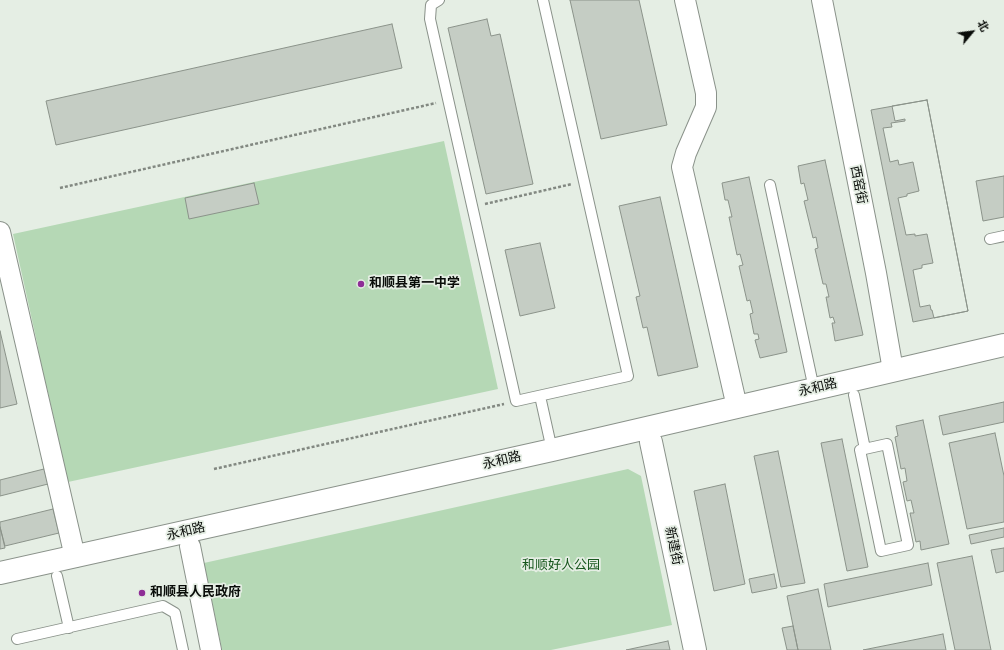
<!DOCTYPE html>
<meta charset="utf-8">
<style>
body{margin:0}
#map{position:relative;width:1004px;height:650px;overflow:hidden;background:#e5eee4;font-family:"Varela Round","Noto Sans SC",sans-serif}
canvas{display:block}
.north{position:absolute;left:952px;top:12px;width:40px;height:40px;-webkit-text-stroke:3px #e5eee4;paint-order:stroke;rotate:61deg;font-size:11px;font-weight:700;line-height:16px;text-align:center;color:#090c09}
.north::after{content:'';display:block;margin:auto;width:14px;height:18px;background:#090c09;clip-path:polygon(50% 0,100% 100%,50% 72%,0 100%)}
</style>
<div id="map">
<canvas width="1004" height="650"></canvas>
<div class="north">北</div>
</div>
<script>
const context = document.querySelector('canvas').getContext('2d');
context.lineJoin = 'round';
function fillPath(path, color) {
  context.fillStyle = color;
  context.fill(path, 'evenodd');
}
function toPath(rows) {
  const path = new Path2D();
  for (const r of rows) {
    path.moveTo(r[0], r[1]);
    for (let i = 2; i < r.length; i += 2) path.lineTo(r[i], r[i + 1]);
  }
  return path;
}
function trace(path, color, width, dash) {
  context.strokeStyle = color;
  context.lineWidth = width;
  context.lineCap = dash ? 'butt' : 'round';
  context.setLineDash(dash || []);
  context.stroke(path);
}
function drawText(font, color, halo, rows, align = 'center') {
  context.font = font + ' "Varela Round","Noto Sans SC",sans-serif';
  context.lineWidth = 3.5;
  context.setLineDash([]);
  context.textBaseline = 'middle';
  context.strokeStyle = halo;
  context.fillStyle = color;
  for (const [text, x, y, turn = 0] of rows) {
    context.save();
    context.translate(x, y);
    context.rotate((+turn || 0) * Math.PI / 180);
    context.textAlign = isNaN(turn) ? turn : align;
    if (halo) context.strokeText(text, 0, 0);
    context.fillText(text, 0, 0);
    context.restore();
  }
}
const green = toPath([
 [444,141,498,389,68,482,47,388,43,378,39,360,38,347,13,234],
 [628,469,641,476,672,625,551,650,222,650,204,563]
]);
const building = toPath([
 [570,0,639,0,667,125,601,139,570,0],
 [487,19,491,36,500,34,533,184,486,194,448,28,487,19],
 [392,24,402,68,56,145,46,101,392,24],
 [927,100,968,311,934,318,932,310,931,310,930,305,920,307,913,270,922,268,922,265,933,263,927,234,915,236,915,234,906,235,898,198,907,196,907,194,919,191,913,162,899,165,898,160,890,162,883,128,892,127,891,123,905,121,905,119,895,121,892,106,927,100],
 [927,100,968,311,913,322,871,110,927,100],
 [825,160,863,335,835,341,832,323,835,323,833,317,830,318,826,297,829,297,826,284,823,284,815,249,818,248,816,237,813,238,804,201,808,200,804,183,801,184,798,166,825,160],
 [1004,176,1004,217,983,221,976,181,1004,176],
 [749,177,787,352,760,358,755,340,759,339,758,334,754,334,750,314,753,313,750,300,747,301,739,266,743,265,740,254,737,255,729,217,732,217,728,200,725,200,722,183,749,177],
 [254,183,259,204,189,219,185,198,254,183],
 [660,197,698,367,658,376,647,327,643,328,636,297,640,296,619,206,660,197],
 [540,243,555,308,520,316,505,250,540,243],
 [0,331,17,404,0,408,0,331],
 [1004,402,1004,422,943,435,939,416,1004,402],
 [923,420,949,544,921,550,920,541,916,542,910,513,914,513,911,500,907,501,903,482,907,481,905,468,901,469,895,437,898,436,896,426,923,420],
 [995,433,1004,476,1004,522,967,529,949,443,995,433],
 [842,439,868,567,847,571,821,443,842,439],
 [778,451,805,583,781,587,754,456,778,451],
 [44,469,48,484,0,496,0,480,44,469],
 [725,484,745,584,714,591,694,491,725,484],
 [53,509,59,533,5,546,0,527,0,522,53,509],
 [0,527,5,548,0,549,0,527],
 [1004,528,1004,537,971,544,969,535,1004,528],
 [1004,548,1004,571,996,573,991,550,1004,548],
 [972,556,991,650,955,650,937,563,972,556],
 [928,563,932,585,828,607,824,584,928,563],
 [774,574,777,588,752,593,749,579,774,574],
 [818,589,831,650,798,650,787,596,818,589],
 [793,626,798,650,787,650,782,628,793,626],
 [943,634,946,650,863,650,943,634],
 [668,641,670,650,626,650,668,641]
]);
const path = toPath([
 [60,188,436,103],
 [485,204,572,184],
 [214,469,504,404]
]);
const lane = toPath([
 [439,0,431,5,430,19,516,401,628,376,543,0],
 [770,185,814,389],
 [990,239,1004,236],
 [854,395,865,449],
 [540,396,552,450],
 [887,444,908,545,881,551,860,450,887,444],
 [57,576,69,628],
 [17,639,163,606,175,613,183,650]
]);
const street = toPath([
 [685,0,706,93,706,107,686,153,682,167,737,407],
 [822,0,876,273,893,370],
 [0,232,75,557],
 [190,546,211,650]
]);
const secondary = toPath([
 [651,442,695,650],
 [0,573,552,450,1004,345]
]);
const markers = [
 [361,284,4,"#8e2d96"],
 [142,593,4,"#8e2d96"]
];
const streetNames = [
 ["西窑街",858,185,79],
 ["永和路",818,388,-13],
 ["永和路",502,461,-13],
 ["永和路",186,532,-13],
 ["新建街",673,546,78]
];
const poiNames = [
 ["和顺县第一中学",369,284],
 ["和顺县人民政府",150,593]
];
const parkNames = [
 ["和顺好人公园",561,566]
];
fillPath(green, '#b5d8b5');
fillPath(building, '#c5cdc4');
trace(building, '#8b938a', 1);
trace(lane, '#8a928a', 12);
trace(street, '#8a928a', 22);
trace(secondary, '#8a928a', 24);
trace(path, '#828881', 2.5, [3, 2]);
trace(lane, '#fff', 10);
trace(street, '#fff', 20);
trace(secondary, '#fff', 22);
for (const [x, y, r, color] of markers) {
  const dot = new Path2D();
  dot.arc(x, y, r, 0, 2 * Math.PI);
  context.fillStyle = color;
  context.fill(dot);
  trace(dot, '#e5eee4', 1.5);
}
drawText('13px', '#090c09', '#e5eee4', streetNames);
drawText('bold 13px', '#090c09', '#e5eee4', poiNames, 'left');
drawText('13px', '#18571e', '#e5eee4', parkNames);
</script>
